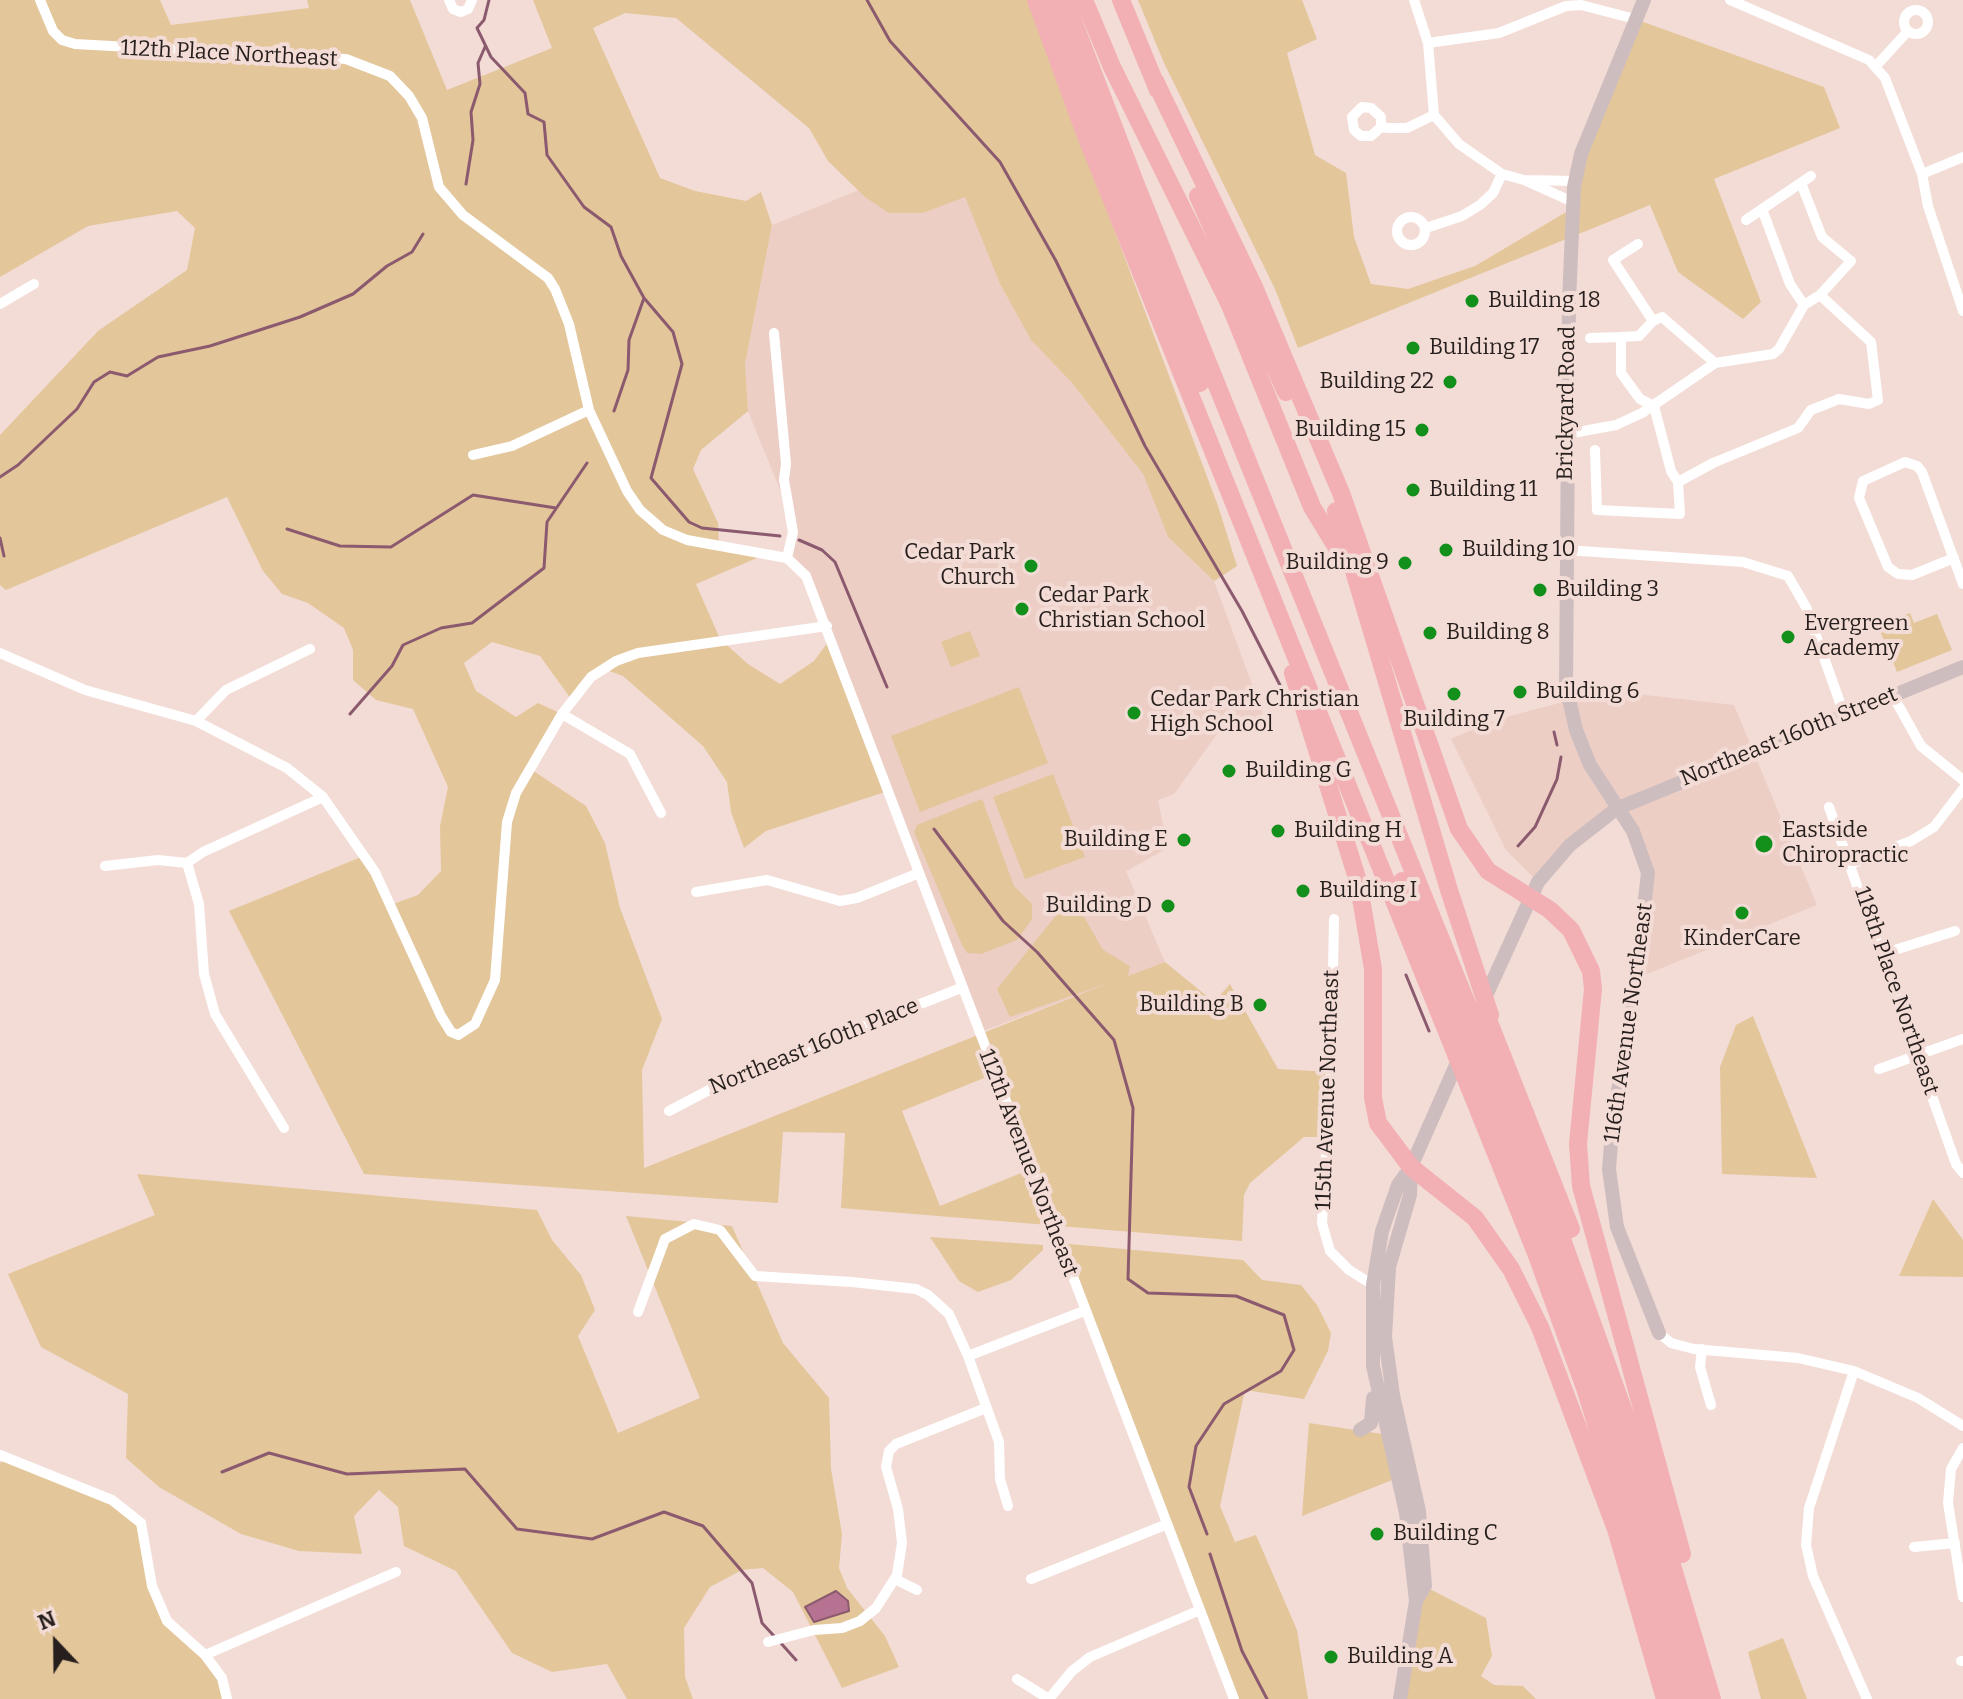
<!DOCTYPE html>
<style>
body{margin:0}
#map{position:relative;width:1963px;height:1699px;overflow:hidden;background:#f3dcd6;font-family:Bitter,serif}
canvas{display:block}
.north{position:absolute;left:16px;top:1603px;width:80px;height:80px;-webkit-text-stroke:6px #f3dcd6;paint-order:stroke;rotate:338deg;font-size:22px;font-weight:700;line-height:32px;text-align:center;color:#271f1d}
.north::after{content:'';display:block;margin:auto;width:28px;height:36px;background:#271f1d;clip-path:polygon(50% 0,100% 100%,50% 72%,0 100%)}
</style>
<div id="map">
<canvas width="1963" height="1699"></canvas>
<div class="north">N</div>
</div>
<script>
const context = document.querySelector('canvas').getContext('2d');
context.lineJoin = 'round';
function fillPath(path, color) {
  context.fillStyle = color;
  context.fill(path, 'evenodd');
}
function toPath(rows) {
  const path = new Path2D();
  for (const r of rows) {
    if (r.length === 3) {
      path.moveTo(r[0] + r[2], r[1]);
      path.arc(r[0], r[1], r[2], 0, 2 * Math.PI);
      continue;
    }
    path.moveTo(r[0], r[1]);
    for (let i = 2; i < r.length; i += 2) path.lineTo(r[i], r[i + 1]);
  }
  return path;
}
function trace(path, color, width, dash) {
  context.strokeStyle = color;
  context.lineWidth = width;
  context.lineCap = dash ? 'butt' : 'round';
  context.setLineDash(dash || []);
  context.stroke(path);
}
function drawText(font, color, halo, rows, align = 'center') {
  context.font = font + ' Bitter,serif';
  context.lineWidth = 8;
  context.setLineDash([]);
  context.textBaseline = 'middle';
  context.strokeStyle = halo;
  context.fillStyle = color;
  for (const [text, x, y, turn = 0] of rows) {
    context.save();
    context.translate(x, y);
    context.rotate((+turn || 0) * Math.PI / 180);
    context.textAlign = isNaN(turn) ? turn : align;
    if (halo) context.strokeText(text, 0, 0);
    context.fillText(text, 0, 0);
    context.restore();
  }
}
const built = toPath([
 [859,190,889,213,923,213,965,196,1000,284,1031,340,1072,383,1143,474,1168,537,1214,581,1263,714,1220,730,1174,794,1158,800,1168,848,1126,871,1165,962,978,1033,813,592,787,558,791,517,748,411,745,364,772,225],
 [1566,686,1734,705,1817,905,1635,979,1648,874,1616,810,1538,882,1506,850,1451,739,1495,720,1563,702]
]);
const green = toPath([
 [0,0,160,0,171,25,309,8,307,0,410,0,447,90,552,48,533,0,1028,0,1218,506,1237,566,1214,581,1168,537,1143,474,1072,383,1031,340,1000,284,965,197,923,213,889,213,865,197,828,161,809,128,676,18,625,13,593,28,660,178,695,191,746,201,761,192,772,225,745,364,748,411,701,450,693,469,718,523,719,547,764,555,696,584,720,639,748,664,780,684,814,661,831,638,888,791,766,831,744,848,731,812,727,782,703,746,623,676,599,667,574,703,540,656,492,642,464,663,476,691,516,717,538,703,562,714,532,770,586,806,605,843,620,908,662,1019,642,1070,644,1168,1106,984,1010,1017,997,989,1058,913,1071,909,1084,917,1103,950,1130,966,1128,976,1165,962,1214,1002,1230,984,1278,1069,1331,1072,1327,1137,1304,1137,1250,1183,1244,1195,1242,1241,841,1208,845,1133,783,1132,778,1203,364,1174,229,911,361,857,388,906,418,895,441,871,440,826,448,787,413,709,376,700,353,680,353,650,344,628,308,603,282,594,263,571,227,497,6,590,0,585,0,435,98,331,187,270,195,228,177,211,88,226,0,277],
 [994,1074,1031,1169,940,1206,902,1111],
 [1138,0,1302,0,1317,39,1287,53,1315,155,1346,173,1354,237,1371,284,1408,289,1475,266,1573,208,1574,187,1635,19,1824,87,1840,128,1714,179,1761,302,1743,319,1678,272,1650,205,1298,348,1275,289,1164,63],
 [1910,613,1914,623,1937,614,1952,650,1897,672,1878,626],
 [970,631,980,656,951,667,941,642],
 [1019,687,1048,763,920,812,891,736],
 [1053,774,1085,857,1025,879,993,797],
 [982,799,1014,886,1032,904,1032,919,1017,940,981,954,967,953,962,945,914,832,917,825],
 [1753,1016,1817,1178,1722,1174,1720,1067,1736,1025],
 [137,1174,537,1210,552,1240,581,1275,595,1310,578,1336,618,1433,700,1398,626,1216,732,1226,783,1343,829,1398,831,1469,842,1534,839,1568,847,1588,885,1636,899,1667,842,1688,793,1592,763,1568,742,1570,710,1587,684,1628,685,1677,693,1699,627,1699,607,1664,552,1672,512,1653,456,1571,404,1546,398,1507,379,1490,354,1516,362,1554,299,1551,241,1534,159,1487,126,1458,128,1394,41,1347,8,1274,155,1215],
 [1933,1199,1963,1240,1963,1277,1899,1276],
 [930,1237,1043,1245,1043,1250,1011,1280,978,1292,959,1281],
 [1059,1243,1243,1260,1262,1280,1301,1285,1317,1305,1331,1333,1328,1351,1304,1399,1245,1390,1220,1506,1235,1542,1256,1535,1297,1630,1308,1699,1234,1699],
 [1309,1423,1382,1434,1392,1480,1302,1516],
 [6,1459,112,1500,141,1523,152,1586,167,1621,205,1655,227,1699,0,1699,0,1463],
 [1420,1584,1486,1618,1492,1656,1481,1676,1494,1685,1523,1686,1536,1699,1400,1699],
 [1783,1638,1807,1699,1761,1699,1748,1652]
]);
const water = toPath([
 [836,1591,848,1601,849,1611,814,1622,805,1607,836,1591]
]);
const stream = toPath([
 [489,0,484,20,477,28,491,57,525,93,528,114,544,122,547,155,584,207,611,227,621,256,644,298,673,332,682,364,651,478,689,522,702,528,780,536],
 [867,0,890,41,1000,162,1056,261,1145,446,1242,611,1284,693],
 [466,184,473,140,471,112,480,84,478,63,485,47],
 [614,411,628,370,629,340,644,298],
 [0,477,18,465,77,409,94,382,110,372,127,376,158,357,210,346,300,317,353,294,387,266,412,252,423,234],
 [287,529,340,546,391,547,473,495,556,508],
 [0,538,4,556],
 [799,540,822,550,835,562,887,687],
 [350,714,392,666,403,645,441,628,472,623,544,568,547,522,587,463],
 [1554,732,1557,745],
 [934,829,1003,921,1037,952,1114,1040,1133,1108,1128,1279,1148,1293,1236,1296,1284,1315,1294,1350,1281,1371,1224,1404,1196,1446,1189,1487,1207,1534],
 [1518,846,1535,827,1557,779,1561,757],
 [1406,975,1429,1031],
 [222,1472,269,1453,347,1474,465,1469,517,1529,592,1539,664,1512,703,1526,752,1583,762,1623,774,1636],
 [1210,1554,1242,1651,1267,1699],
 [779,1641,796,1660]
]);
const street = toPath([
 [40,0,53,31,62,40,75,44,346,59,390,76,409,96,422,118,439,187,463,215,548,278,555,289,569,324,589,410,627,491,640,510,663,530,687,540,787,558,806,576,1234,1699],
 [449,0,453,9,461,12,468,9,472,0],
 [1414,0,1428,43,1434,115,1459,144,1502,174,1524,180],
 [1730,0,1869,60,1885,78,1922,174,1928,206,1963,311],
 [1916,22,12],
 [1428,43,1499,33,1566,6,1581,5,1635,19],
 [1876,66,1908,31],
 [1381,127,1371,136,1361,136,1354,130,1352,117,1362,107,1371,108,1381,117,1381,127,1389,128,1407,128,1434,115],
 [1922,174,1963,157],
 [1573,202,1524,180,1575,181],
 [1762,209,1790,284,1804,305],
 [1411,231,14],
 [1746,220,1811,176],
 [1426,228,1462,216,1480,205,1493,193,1502,174],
 [1638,244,1613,260,1653,321,1662,317,1715,363],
 [0,304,34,284],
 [774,333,786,464,784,480,793,532,787,558],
 [1590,338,1621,337],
 [1567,434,1616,425,1642,413,1715,363,1773,354,1779,349,1804,305,1820,295,1851,261,1822,237,1801,183],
 [1595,450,1597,510,1680,514,1678,482,1671,471,1654,406,1640,399,1621,373,1621,337,1639,336,1653,321],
 [473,455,512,446,589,410],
 [1678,482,1713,463,1798,428,1811,410,1839,399,1869,404,1878,400,1871,342,1820,295],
 [1566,550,1743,562,1788,576,1806,607,1844,714],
 [1954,558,1912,575,1898,574,1888,567,1859,498,1863,481,1905,462,1917,466,1922,472,1963,584],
 [0,653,85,690,196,721,287,768,323,797,375,872,441,1016,451,1032,458,1035,475,1024,495,980,507,822,516,793,562,714,591,677,616,661,638,653,827,626],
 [1892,694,1921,746,1963,780],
 [562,714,630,754,661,813],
 [196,721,226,690,310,649],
 [1829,807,1956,1164,1963,1173],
 [187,863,199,904,204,974,215,1014,284,1128],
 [187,863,203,852,323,797],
 [1851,864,1911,841,1934,827,1963,789],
 [105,866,158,860,187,863],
 [696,892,767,880,840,901,857,898,919,873],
 [1334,919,1331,1072,1322,1223,1330,1251,1349,1270,1373,1285],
 [1882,954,1955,931],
 [1879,1069,1963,1039],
 [669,1111,732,1078,961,988],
 [638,1312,665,1239,694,1224,720,1230,755,1276,852,1282,916,1289,928,1295,949,1314,968,1356,999,1442,1000,1479,1008,1506],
 [1659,1333,1671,1343,1694,1349,1798,1358,1854,1371,1918,1398,1963,1426],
 [1702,1349,1700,1367,1711,1405],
 [968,1356,1084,1311],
 [1854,1371,1809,1508,1806,1545,1813,1576,1867,1699],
 [1963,1448,1951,1469,1948,1503,1963,1597],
 [0,1455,112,1500,141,1523,152,1586,167,1621,205,1655,222,1678,227,1699],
 [1914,1547,1955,1543],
 [895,1579,917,1590],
 [1031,1579,1165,1525],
 [768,1642,814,1630,842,1628,860,1621,876,1608,897,1575,902,1543,898,1509,886,1467,889,1451,896,1444,986,1408],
 [205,1655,396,1572],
 [1961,1661,1963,1661],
 [1017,1679,1049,1699],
 [1049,1699,1072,1671,1090,1657,1200,1610]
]);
const secondary = toPath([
 [1644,0,1581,154,1574,187,1569,301,1566,686,1576,730,1590,765,1633,831,1648,873,1632,1011,1613,1119,1609,1169,1617,1227,1659,1333],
 [1484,1000,1538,882,1570,845,1616,809,1963,667],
 [1360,1430,1371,1423,1373,1398],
 [1416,1601,1406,1513,1373,1366,1373,1285,1382,1231,1398,1185,1411,1167,1460,1056],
 [1400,1699,1416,1601,1425,1586,1419,1511,1393,1395,1385,1337,1389,1267,1410,1195,1411,1168]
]);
const highway = toPath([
 [1036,0,1086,136,1536,1253,1586,1391,1681,1699],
 [1051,0,1102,140,1200,383],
 [1065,0,1136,185,1562,1239,1637,1448,1712,1699],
 [1084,0,1112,67,1230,305,1312,507,1345,561],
 [1121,0,1158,90],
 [1155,81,1254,287,1341,493,1459,829,1488,871,1550,910,1571,930,1591,971,1593,989,1578,1144,1581,1186,1682,1554],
 [1198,196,1286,392],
 [1336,511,1449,890,1490,1015],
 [1293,673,1358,881,1373,969,1373,1098,1378,1123,1411,1167,1475,1218,1511,1269,1540,1327,1616,1529,1665,1699],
 [1402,881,1576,1317,1648,1532,1694,1699],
 [1483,1007,1571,1229]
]);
const markers = [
 [1472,301,8,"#138f1c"],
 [1413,348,8,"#138f1c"],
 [1450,382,8,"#138f1c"],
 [1422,430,8,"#138f1c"],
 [1413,490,8,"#138f1c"],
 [1446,550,8,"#138f1c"],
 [1405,563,8,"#138f1c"],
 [1031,566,8,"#138f1c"],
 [1540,590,8,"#138f1c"],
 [1022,609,8,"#138f1c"],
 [1430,633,8,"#138f1c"],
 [1788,637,8,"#138f1c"],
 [1520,692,8,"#138f1c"],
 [1454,694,8,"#138f1c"],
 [1134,713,8,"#138f1c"],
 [1229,771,8,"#138f1c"],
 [1278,831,8,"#138f1c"],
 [1184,840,8,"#138f1c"],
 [1764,844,10,"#138f1c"],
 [1303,891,8,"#138f1c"],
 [1168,906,8,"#138f1c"],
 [1742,913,8,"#138f1c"],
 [1260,1005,8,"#138f1c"],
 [1377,1534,8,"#138f1c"],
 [1331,1657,8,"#138f1c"]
];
const streetNames = [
 ["112th Place Northeast",229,54,3],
 ["Brickyard Road",1567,403,-89],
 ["Northeast 160th Street",1789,737,-22],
 ["118th Place Northeast",1896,991,71],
 ["116th Avenue Northeast",1629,1023,-82],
 ["Northeast 160th Place",814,1047,-22],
 ["115th Avenue Northeast",1328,1090,-88],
 ["112th Avenue Northeast",1028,1163,69]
];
const poiNames = [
 ["Building 18",1488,301],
 ["Building 17",1429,348],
 ["Building 22",1434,382,"right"],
 ["Building 15",1406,430,"right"],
 ["Building 11",1429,490],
 ["Building 10",1462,550],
 ["Cedar Park",1015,553,"right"],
 ["Church",1015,578,"right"],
 ["Building 9",1389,563,"right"],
 ["Building 3",1556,590],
 ["Cedar Park",1038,596],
 ["Christian School",1038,621],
 ["Evergreen",1804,624],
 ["Academy",1804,649],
 ["Building 8",1446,633],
 ["Building 6",1536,692],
 ["Cedar Park Christian",1150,700],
 ["High School",1150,725],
 ["Building 7",1454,720,"center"],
 ["Building G",1245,771],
 ["Building H",1294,831],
 ["Eastside",1782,831],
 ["Chiropractic",1782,856],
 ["Building E",1168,840,"right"],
 ["Building I",1319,891],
 ["Building D",1152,906,"right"],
 ["KinderCare",1742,939,"center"],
 ["Building B",1244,1005,"right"],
 ["Building C",1393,1534],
 ["Building A",1347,1657]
];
fillPath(built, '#eccec5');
fillPath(green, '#e3c69a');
fillPath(water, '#b67391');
trace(water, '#8b5a6e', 2);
trace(stream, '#8b5a6e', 3);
trace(street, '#fff', 10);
trace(secondary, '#cebdbe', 14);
trace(highway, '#f2b0b5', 18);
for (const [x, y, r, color] of markers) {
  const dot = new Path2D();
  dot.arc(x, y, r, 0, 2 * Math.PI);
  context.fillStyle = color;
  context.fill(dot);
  trace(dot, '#f3dcd6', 3);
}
drawText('22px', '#271f1d', '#f3dcd6', streetNames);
drawText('22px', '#271f1d', '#f3dcd6', poiNames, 'left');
</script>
